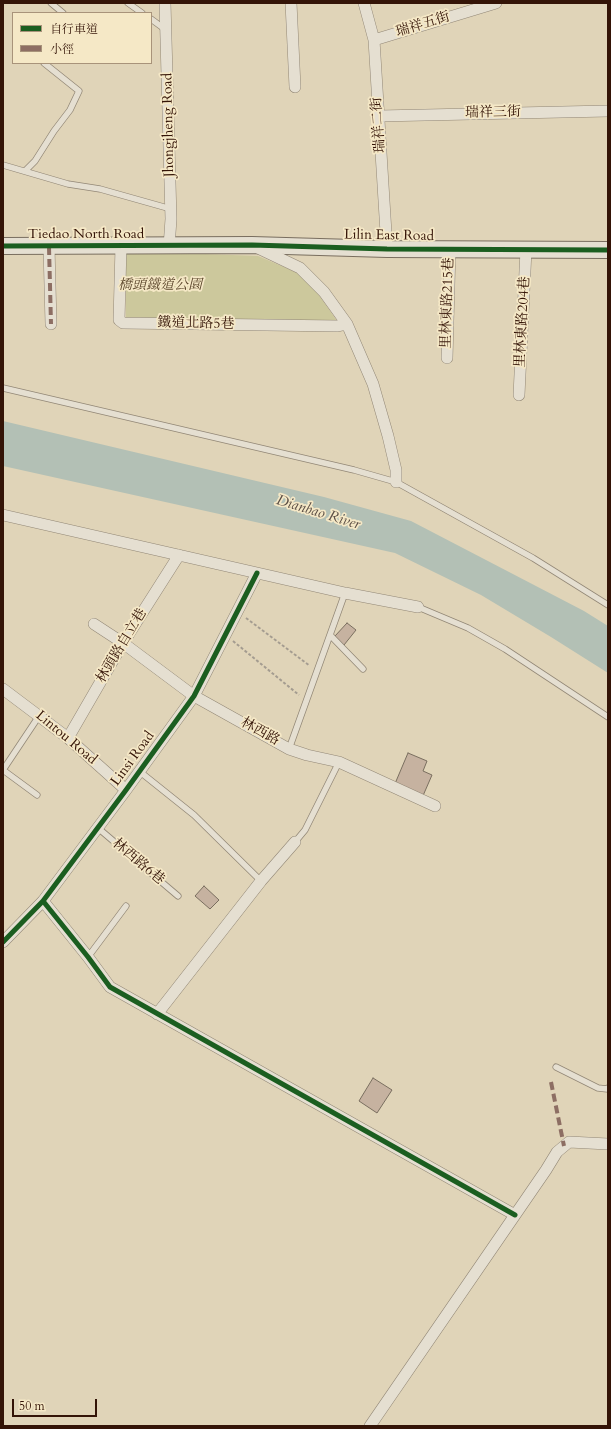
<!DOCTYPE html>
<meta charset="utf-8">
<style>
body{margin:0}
#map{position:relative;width:611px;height:1429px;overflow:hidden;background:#e0d4b8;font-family:Cardo,"Noto Serif TC",serif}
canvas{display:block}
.frame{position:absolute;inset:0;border:4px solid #341407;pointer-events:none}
.legend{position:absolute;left:12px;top:12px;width:140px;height:52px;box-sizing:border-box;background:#f5e8c6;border:1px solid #a8937a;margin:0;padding:5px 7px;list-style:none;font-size:12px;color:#341407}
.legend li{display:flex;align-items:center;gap:8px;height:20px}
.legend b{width:20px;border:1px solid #a8937a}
.scale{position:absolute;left:12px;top:1399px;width:85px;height:18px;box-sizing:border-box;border:2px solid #341407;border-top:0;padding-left:5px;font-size:12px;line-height:14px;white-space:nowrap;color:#341407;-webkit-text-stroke:3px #f5e8c6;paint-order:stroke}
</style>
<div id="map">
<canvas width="611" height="1429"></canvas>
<div class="frame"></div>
<ul class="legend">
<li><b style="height:5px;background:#1b5e20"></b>自行車道</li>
<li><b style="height:5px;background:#8d6e63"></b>小徑</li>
</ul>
<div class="scale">50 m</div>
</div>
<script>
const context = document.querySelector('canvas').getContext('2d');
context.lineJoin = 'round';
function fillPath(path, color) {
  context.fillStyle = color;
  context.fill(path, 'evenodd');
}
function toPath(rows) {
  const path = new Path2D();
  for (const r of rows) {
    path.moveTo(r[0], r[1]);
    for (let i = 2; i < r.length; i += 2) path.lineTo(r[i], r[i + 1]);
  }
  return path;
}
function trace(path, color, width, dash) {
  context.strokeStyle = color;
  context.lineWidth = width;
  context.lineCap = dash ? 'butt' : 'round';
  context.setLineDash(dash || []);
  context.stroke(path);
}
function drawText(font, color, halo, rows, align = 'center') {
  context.font = font + ' Cardo,"Noto Serif TC",serif';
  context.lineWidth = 3.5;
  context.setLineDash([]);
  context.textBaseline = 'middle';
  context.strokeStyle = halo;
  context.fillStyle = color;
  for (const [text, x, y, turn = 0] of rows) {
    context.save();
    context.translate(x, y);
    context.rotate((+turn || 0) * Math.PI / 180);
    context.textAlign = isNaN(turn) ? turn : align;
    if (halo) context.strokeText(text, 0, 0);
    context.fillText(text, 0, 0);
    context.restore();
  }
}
const green = toPath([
 [126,251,258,256,298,273,317,292,337,321,126,319]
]);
const water = toPath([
 [3,421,324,497,411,521,584,611,608,626,608,673,551,637,481,595,395,553,3,466]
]);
const building = toPath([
 [347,623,356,630,344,645,335,636,347,623],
 [408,753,427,761,423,771,432,775,422,798,394,786,408,753],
 [204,886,219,900,210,909,195,896,204,886],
 [373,1078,392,1090,377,1113,359,1101,373,1078]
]);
const path = toPath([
 [246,618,310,666],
 [233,641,299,695]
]);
const lane = toPath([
 [51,3,63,13],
 [128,3,142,13],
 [151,19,166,30],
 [3,165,68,184,100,189,171,209],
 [25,171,35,161,54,131,70,110,79,91,44,63],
 [3,388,354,470,396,482,533,558,608,605],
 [418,607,468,628,505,649,608,717],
 [330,635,363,669],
 [289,749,345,593],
 [3,770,39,716],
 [3,770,37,795],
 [139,771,194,815,261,881],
 [98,828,178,896],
 [295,842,305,830,339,762],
 [88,957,126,906],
 [556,1067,598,1088,607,1089,608,1088]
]);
const street = toPath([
 [165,3,171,219,169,247],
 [291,3,295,87],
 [364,3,374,40,387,249],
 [374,40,496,3],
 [379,116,608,111],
 [49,247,51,324],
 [121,247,119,320,123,323,338,326,347,324],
 [256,247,300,268,324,292,347,324,373,384,388,436,396,470,396,482],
 [447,358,450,249],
 [519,395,526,250],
 [3,515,345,593,418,607],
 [94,624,123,643,194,696,289,749,307,755,339,762,435,806],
 [3,689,68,738,126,790],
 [68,738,123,643,179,555],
 [43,901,88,957,110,987,515,1215],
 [3,942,43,901,126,790,194,696,257,573],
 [157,1014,261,881,295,842],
 [370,1426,546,1170,557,1152,569,1142,608,1144]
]);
const secondary = toPath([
 [3,246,252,245,387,249,608,250]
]);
const quiet = toPath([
 [49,247,51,324],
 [551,1082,564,1146]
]);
const cycleway = toPath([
 [3,246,252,245,387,249,608,250],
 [43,901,88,957,110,987,515,1215],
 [3,942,43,901,126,790,194,696,257,573]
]);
const streetNames = [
 ["瑞祥五街",423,25,-17],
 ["瑞祥三街",493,113,-1],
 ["Jhongjheng Road",169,125,-91],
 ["瑞祥二街",379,125,-94],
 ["Tiedao North Road",86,235],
 ["Lilin East Road",389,236,1],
 ["里林東路215巷",448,303,-88],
 ["里林東路204巷",523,322,-87],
 ["鐵道北路5巷",196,324,1],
 ["林頭路自立巷",122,646,-59],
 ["林西路",260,732,29],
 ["Lintou Road",66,738,40],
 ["Linsi Road",133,759,-54],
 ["林西路6巷",138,862,40]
];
const parkNames = [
 ["橋頭鐵道公園",160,286]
];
const waterNames = [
 ["Dianbao River",318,513,17]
];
fillPath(green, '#ccc89c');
fillPath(water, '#b3c0b5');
fillPath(building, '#c6b2a0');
trace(building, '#796e5f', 1);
trace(lane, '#928776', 7);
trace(street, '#928776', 12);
trace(secondary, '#796e5f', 18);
trace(path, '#a49c90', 2, [3, 2]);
trace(lane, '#e5dfd1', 5.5);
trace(street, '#e5dfd1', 11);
trace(secondary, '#e5dfd1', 16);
trace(quiet, '#8d6e63', 4, [8, 4]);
trace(cycleway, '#1b5e20', 5);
drawText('14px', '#341407', '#f5e8c6', streetNames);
drawText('italic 14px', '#5d472d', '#f5e8c6', parkNames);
drawText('italic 15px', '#5a4d44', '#f5e8c6', waterNames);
</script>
